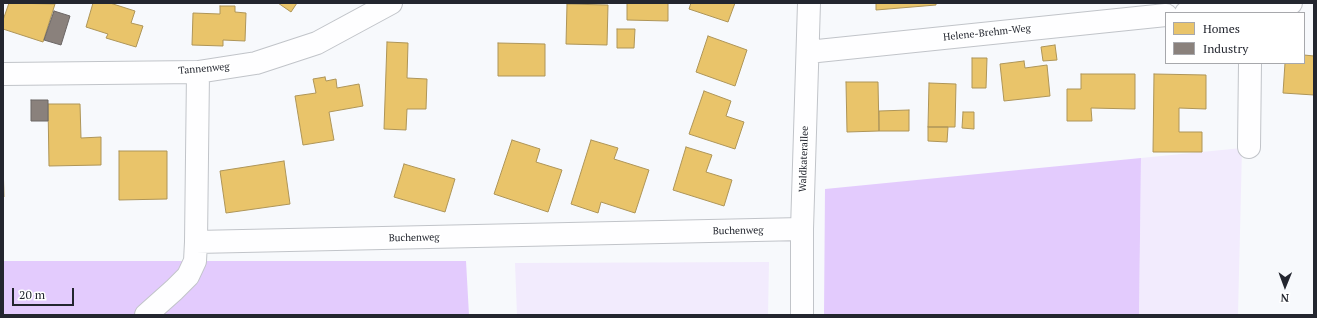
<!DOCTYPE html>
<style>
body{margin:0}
#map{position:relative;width:1317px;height:318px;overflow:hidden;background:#f7f9fc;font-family:"PT Serif",serif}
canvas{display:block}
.frame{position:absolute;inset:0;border:4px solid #23262f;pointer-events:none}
.legend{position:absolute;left:1165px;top:12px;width:140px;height:52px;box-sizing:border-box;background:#fff;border:1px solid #a7a8ac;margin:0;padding:5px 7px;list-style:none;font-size:12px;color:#23262f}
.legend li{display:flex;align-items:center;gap:8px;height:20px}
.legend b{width:20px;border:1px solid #a7a8ac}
.north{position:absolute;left:1265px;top:266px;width:40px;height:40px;-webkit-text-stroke:3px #fff;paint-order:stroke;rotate:181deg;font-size:11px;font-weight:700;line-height:16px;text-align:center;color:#23262f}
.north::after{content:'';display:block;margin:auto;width:14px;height:18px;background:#23262f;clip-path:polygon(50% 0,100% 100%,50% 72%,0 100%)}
.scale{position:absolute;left:12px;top:288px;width:62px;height:18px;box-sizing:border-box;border:2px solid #23262f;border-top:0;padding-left:5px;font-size:12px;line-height:14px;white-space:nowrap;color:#23262f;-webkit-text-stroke:3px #fff;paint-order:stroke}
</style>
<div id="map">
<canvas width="1317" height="318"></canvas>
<div class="frame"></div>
<ul class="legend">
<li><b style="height:11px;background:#e9c46a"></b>Homes</li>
<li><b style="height:11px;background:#8a817c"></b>Industry</li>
</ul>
<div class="north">N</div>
<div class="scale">20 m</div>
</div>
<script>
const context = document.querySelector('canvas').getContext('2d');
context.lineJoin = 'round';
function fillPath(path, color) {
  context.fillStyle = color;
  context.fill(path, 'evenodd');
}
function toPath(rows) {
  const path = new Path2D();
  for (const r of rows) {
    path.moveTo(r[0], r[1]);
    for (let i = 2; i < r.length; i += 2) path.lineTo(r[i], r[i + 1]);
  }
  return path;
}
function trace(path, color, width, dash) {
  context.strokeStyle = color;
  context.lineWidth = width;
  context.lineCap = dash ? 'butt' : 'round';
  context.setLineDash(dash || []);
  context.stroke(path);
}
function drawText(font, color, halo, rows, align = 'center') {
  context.font = font + ' "PT Serif",serif';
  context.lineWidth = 4;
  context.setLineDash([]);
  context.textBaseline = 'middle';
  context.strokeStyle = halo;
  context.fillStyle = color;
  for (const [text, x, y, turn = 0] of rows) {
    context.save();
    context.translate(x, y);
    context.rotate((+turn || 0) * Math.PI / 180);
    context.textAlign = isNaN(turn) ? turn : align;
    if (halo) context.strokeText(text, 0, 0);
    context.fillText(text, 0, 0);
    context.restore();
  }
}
const green = toPath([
 [1242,148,1238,315,1139,315,1141,158],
 [769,262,768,315,517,315,515,263]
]);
const forest = toPath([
 [1141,158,1139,315,824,315,825,189],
 [3,261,466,261,469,315,3,315]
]);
const homes = toPath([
 [9,3,55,4,43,42,3,29,3,20,9,3],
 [93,3,110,3,135,11,131,23,143,26,136,47,106,38,108,34,86,27,93,3],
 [278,3,297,3,291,12,278,3],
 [627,3,668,3,668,21,627,20,627,3],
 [691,3,735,3,728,22,689,9,691,3],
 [876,3,936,3,936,5,876,10,876,3],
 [567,4,608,5,607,45,566,44,567,4],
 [220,6,235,6,235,12,246,13,245,41,223,40,223,46,192,45,193,13,220,14,220,6],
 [617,29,635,29,634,48,617,48,617,29],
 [708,36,747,50,735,86,696,72,708,36],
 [387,42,408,43,407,78,427,79,426,109,407,109,406,130,384,129,387,42],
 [498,43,545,44,545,76,498,76,498,43],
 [1055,45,1057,60,1043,61,1041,47,1055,45],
 [1304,55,1314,56,1314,95,1283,93,1285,63,1304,63,1304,55],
 [972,58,987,58,986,88,972,88,972,58],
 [1024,61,1025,68,1047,65,1050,96,1004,101,1000,64,1024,61],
 [1081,74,1135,74,1135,109,1091,108,1092,121,1067,121,1067,89,1081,89,1081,74],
 [1154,74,1206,75,1206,109,1179,108,1179,132,1202,132,1202,152,1153,152,1154,74],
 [325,77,326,81,336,79,337,88,359,84,363,106,329,112,334,140,303,145,295,96,316,93,313,79,325,77],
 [846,82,878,82,879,131,847,132,846,82],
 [929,83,956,84,955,127,928,127,929,83],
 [704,91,731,101,726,116,744,122,735,149,689,134,704,91],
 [48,104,80,104,81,138,101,137,101,165,49,166,48,104],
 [909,110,909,131,879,131,879,111,909,110],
 [963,112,974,112,974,129,962,128,963,112],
 [928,127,948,127,947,142,928,141,928,127],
 [512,140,540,149,536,162,562,170,548,212,494,194,512,140],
 [591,140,618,148,614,159,649,170,635,213,601,202,598,213,571,204,591,140],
 [686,147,712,155,706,172,732,180,724,206,673,190,686,147],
 [119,151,167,151,167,199,119,200,119,151],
 [3,161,4,197,3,197,3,161],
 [284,161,290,204,226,213,220,171,284,161],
 [404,164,455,179,445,212,394,197,404,164]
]);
const industry = toPath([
 [54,11,70,16,61,45,44,40,54,11],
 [31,100,48,100,48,121,31,121,31,100]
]);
const minor = toPath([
 [1186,13,1291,3],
 [808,52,1166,15],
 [198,72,196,242,802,229],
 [3,74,198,72,256,63,317,43,391,3],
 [1249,147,1250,63],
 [146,315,174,290,188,276,195,261,196,242],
 [802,315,802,229,809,3]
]);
const streetNames = [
 ["Helene-Brehm-Weg",987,33,-6],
 ["Tannenweg",204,69,-5],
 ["Waldkaterallee",804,159,-88],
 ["Buchenweg",738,231,-1],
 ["Buchenweg",414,238,-1]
];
fillPath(green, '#f2ebfd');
fillPath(forest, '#e3cbfd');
fillPath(homes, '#e9c46a');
trace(homes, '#ae9558', 1);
fillPath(industry, '#8a817c');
trace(industry, '#6b6665', 1);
trace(minor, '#c1c4c9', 24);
trace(minor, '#fefeff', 22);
drawText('10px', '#23262f', '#fff', streetNames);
</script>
